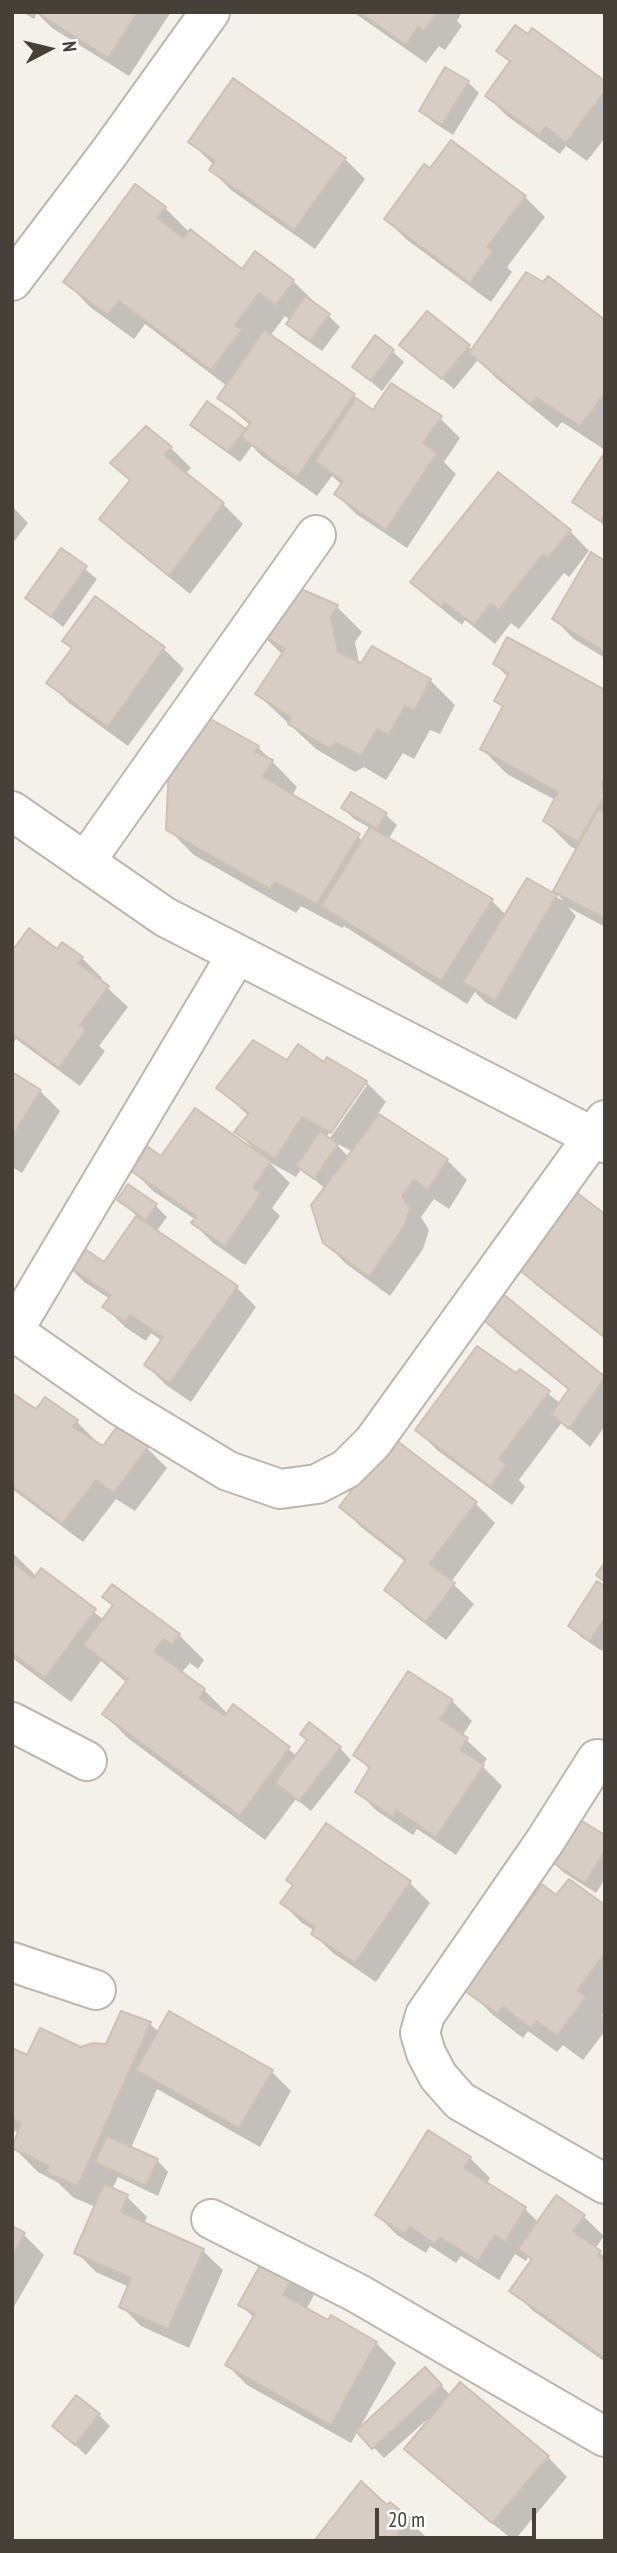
<!DOCTYPE html>
<style>
body{margin:0}
#map{position:relative;width:617px;height:2553px;overflow:hidden;background:#f4f0ea;font-family:"PT Sans Narrow",sans-serif}
canvas{display:block}
.frame{position:absolute;inset:0;border:14px solid #474039;pointer-events:none}
.north{position:absolute;left:14px;top:14px;width:70px;height:70px;-webkit-text-stroke:5px #fff;paint-order:stroke;rotate:83deg;font-size:19px;font-weight:700;line-height:28px;text-align:center;color:#474039}
.north::after{content:'';display:block;margin:auto;width:24px;height:32px;background:#474039;clip-path:polygon(50% 0,100% 100%,50% 72%,0 100%)}
.scale{position:absolute;left:375px;top:2508px;width:161px;height:32px;box-sizing:border-box;border:4px solid #474039;border-top:0;padding-left:9px;font-size:21px;line-height:24px;white-space:nowrap;color:#474039;-webkit-text-stroke:5px #fff;paint-order:stroke}
</style>
<div id="map">
<canvas width="617" height="2553"></canvas>
<div class="frame"></div>
<div class="north">N</div>
<div class="scale">20 m</div>
</div>
<script>
const context = document.querySelector('canvas').getContext('2d');
context.lineJoin = 'round';
function fillPath(path, color) {
  context.fillStyle = color;
  context.fill(path, 'evenodd');
}
function toPath(rows) {
  const path = new Path2D();
  for (const r of rows) {
    path.moveTo(r[0], r[1]);
    for (let i = 2; i < r.length; i += 2) path.lineTo(r[i], r[i + 1]);
  }
  return path;
}
function trace(path, color, width, dash) {
  context.strokeStyle = color;
  context.lineWidth = width;
  context.lineCap = dash ? 'butt' : 'round';
  context.setLineDash(dash || []);
  context.stroke(path);
}
const shadow = toPath([
 [22,12,171,12,129,76,52,28,37,13,34,19],
 [353,12,462,12,457,21,462,26,445,50,439,46,426,63],
 [498,51,605,83,605,138,587,161,566,146,560,154,507,116,487,96,511,63],
 [468,82,479,93,453,135,433,122,421,111],
 [190,142,345,159,365,179,315,249,231,190,211,170,214,165],
 [525,197,545,217,507,267,512,272,491,302,406,239,386,219],
 [165,208,189,232,243,271,293,281,340,327,322,351,299,335,288,324,291,321,285,316,270,336,354,396,374,412,440,418,460,438,444,462,456,474,407,548,356,514,336,494,342,485,332,476,317,496,263,457,252,446,240,462,204,436,193,425,247,432,251,426,219,398,227,386,145,324,134,339,90,307,65,281],
 [605,322,605,450,562,422,557,428,496,378,478,360,454,389,402,345,469,347,473,351],
 [392,351,404,362,382,391,354,367],
 [171,448,191,468,185,474,223,504,243,524,190,594,122,539,102,519,131,481,113,463],
 [605,456,605,526,574,501],
 [12,506,28,523,12,544],
 [570,531,589,551,569,577,564,573,519,629,511,623,495,644,465,620,462,625,432,601,412,582],
 [62,550,97,579,63,627,28,598],
 [605,563,605,658,574,639,554,619],
 [96,598,164,649,184,669,128,746,69,703,49,683,73,650,64,641],
 [337,607,362,632,355,642,360,668,430,680,455,705,440,734,430,730,414,759,403,753,386,780,364,767,355,772,316,749,257,694,283,655,256,629],
 [495,664,605,692,605,927,568,907,576,916,516,1020,485,1002,475,992,467,1004,344,926,342,928,301,906,296,913,194,855,168,829,198,714,258,747,297,787,292,796,364,841,372,829,354,819,343,808,385,814,397,825,388,840,492,901,506,915,528,880,563,901,555,891,577,850,570,846,545,821,555,800,507,774,482,749,504,709,496,700,509,678],
 [58,951,82,958,102,978,100,981,128,1007,99,1046,105,1051,80,1086,16,1039,12,1045,12,954],
 [328,1059,366,1082,386,1102,377,1115,447,1160,467,1180,449,1209,434,1199,421,1217,429,1230,423,1249,390,1296,345,1263,325,1242,326,1189,301,1169,296,1177,269,1162,290,1183,272,1208,280,1216,245,1265,213,1243,193,1223,196,1220,153,1191,133,1171,162,1159,254,1149,236,1131,249,1116,218,1088,288,1062,325,1064],
 [362,1085,367,1085,328,1141,325,1139],
 [336,1143,353,1152,349,1157,336,1144],
 [12,1074,40,1091,60,1111,22,1173,12,1167],
 [128,1186,156,1206,167,1217,156,1232,236,1287,256,1307,191,1402,166,1385,146,1365,162,1341,151,1333,146,1341,125,1327,105,1307,110,1299,84,1282,64,1262,104,1264,138,1217,119,1200],
 [605,1217,605,1339,536,1285,516,1265],
 [497,1291,605,1379,605,1426,590,1447,562,1422,519,1480,525,1487,512,1505,437,1450,417,1430,516,1376,520,1371,561,1404,570,1391,498,1334,478,1314],
 [12,1396,36,1411,45,1399,77,1422,97,1442,96,1443,104,1448,118,1428,147,1448,167,1468,135,1511,116,1499,83,1542,12,1489],
 [475,1503,495,1523,451,1582,474,1604,446,1640,406,1609,386,1589,406,1562,361,1527,341,1507],
 [12,1552,37,1577,41,1570,104,1620,114,1606,104,1597,112,1586,179,1635,204,1660,198,1669,190,1663,181,1673,204,1690,228,1714,233,1706,297,1756,340,1748,351,1760,311,1811,296,1799,265,1840,129,1739,104,1714,127,1683,101,1661,71,1702,12,1658],
 [605,1588,605,1646,602,1651,581,1637,570,1626],
 [452,1701,472,1721,462,1736,487,1759,482,1766,502,1786,456,1855,417,1829,413,1835,377,1811,357,1791,370,1770,355,1754],
 [326,1825,410,1883,430,1903,376,1982,333,1953,313,1934,315,1931,302,1923,282,1903,294,1886],
 [605,1837,605,1879,596,1893,563,1872,552,1861],
 [557,1898,605,1907,605,2012,602,2016,605,2018,605,2031,583,2060,563,2045,557,2052,528,2031,523,2038,493,2015,468,1990],
 [122,2013,150,2024,159,2032,271,2071,291,2091,260,2147,157,2089,131,2148,157,2160,168,2172,158,2196,118,2177,112,2190,127,2197,147,2217,144,2224,202,2250,223,2270,189,2348,141,2326,121,2306,129,2287,96,2272,76,2252,96,2207,74,2198,57,2182,38,2172,13,2147,19,2133,12,2130,12,2050,27,2057,107,2045],
 [429,2132,470,2158,490,2178,486,2184,525,2209,539,2223,584,2217,604,2236,595,2249,605,2257,605,2362,532,2310,512,2290,532,2261,528,2257,526,2261,515,2254,499,2280,461,2256,456,2263,430,2246,426,2253,397,2235,377,2215],
 [12,2228,24,2235,44,2255,12,2310],
 [294,2275,314,2295,306,2310,376,2343,396,2363,359,2429,436,2380,451,2396,548,2457,567,2477,514,2541,426,2469,406,2449,433,2417,431,2416,384,2458,358,2431,351,2443,247,2385,227,2365,254,2318,240,2304],
 [99,2415,110,2426,86,2455,54,2426],
 [387,2507,409,2520,429,2540,316,2541]
]);
const building = toPath([
 [36,12,138,12,108,58,36,12],
 [359,12,438,12,424,31,418,27,406,45,359,12],
 [515,25,528,34,532,28,605,81,605,91,566,143,546,127,539,135,485,96,510,61,496,51,515,25],
 [445,67,469,81,442,125,419,111,445,67],
 [233,78,346,158,294,230,209,170,215,161,188,142,233,78],
 [451,140,526,196,487,247,493,251,470,283,384,219,424,164,430,168,451,140],
 [135,184,166,207,157,218,184,238,190,229,242,269,255,251,294,280,276,305,259,293,235,325,242,330,211,370,119,301,108,315,63,282,135,184],
 [526,272,543,282,548,276,605,320,605,393,580,426,537,398,531,404,469,353,526,272],
 [305,296,330,314,310,341,286,324,305,296],
 [427,311,470,345,442,379,399,345,427,311],
 [264,330,355,394,297,477,241,437,251,422,217,398,264,330],
 [375,335,394,350,371,381,352,367,375,335],
 [391,383,442,416,423,443,437,453,386,530,334,494,343,481,315,461,356,398,373,410,391,383],
 [207,401,246,429,228,452,190,425,207,401],
 [146,426,172,447,164,455,224,503,169,576,99,519,130,480,110,463,146,426],
 [605,452,605,514,600,521,572,502,605,452],
 [498,472,571,530,548,558,543,554,499,610,491,604,474,625,444,602,441,607,410,582,498,472],
 [61,548,87,566,51,617,25,598,61,548],
 [591,552,605,561,605,652,552,619,591,552],
 [283,589,301,589,338,605,331,617,338,652,361,663,372,646,431,679,415,710,405,706,389,735,377,729,361,756,337,743,329,748,288,724,291,717,255,694,285,649,254,629,283,589],
 [95,596,165,647,108,727,46,683,72,648,62,641,95,596],
 [507,637,605,690,605,776,602,782,604,797,578,842,543,821,558,792,480,749,503,706,494,701,509,673,493,664,507,637],
 [198,712,259,746,255,752,273,760,263,777,360,834,317,904,275,882,270,889,166,830,169,768,198,712],
 [351,792,387,813,377,829,341,808,351,792],
 [598,809,605,813,605,919,553,891,598,809],
 [370,827,493,899,441,981,321,906,370,827],
 [527,878,557,895,495,1001,463,982,527,878],
 [29,928,57,949,62,942,83,957,78,963,109,986,80,1025,86,1030,59,1068,12,1033,12,951,29,928],
 [253,1040,287,1060,298,1044,324,1062,327,1057,367,1081,331,1133,302,1117,275,1159,234,1132,249,1113,216,1088,253,1040],
 [12,1072,41,1090,12,1137,12,1072],
 [195,1108,271,1161,253,1188,261,1194,225,1246,191,1223,197,1216,131,1171,147,1146,161,1156,195,1108],
 [379,1114,448,1159,428,1190,414,1180,402,1196,410,1209,403,1228,369,1277,323,1243,311,1205,379,1114],
 [320,1131,338,1144,314,1179,296,1166,320,1131],
 [128,1184,157,1204,146,1220,117,1200,128,1184],
 [573,1190,605,1214,605,1331,602,1335,513,1265,573,1190],
 [136,1216,238,1286,170,1383,144,1365,163,1337,130,1315,125,1322,102,1307,111,1295,62,1262,75,1242,104,1262,136,1216],
 [497,1289,605,1377,569,1429,551,1414,569,1389,476,1314,497,1289],
 [477,1346,516,1373,520,1369,550,1391,499,1459,506,1465,491,1487,415,1430,477,1346],
 [12,1393,36,1409,45,1397,78,1420,73,1427,103,1446,118,1425,148,1447,114,1493,96,1480,62,1524,12,1486,12,1393],
 [392,1437,477,1502,429,1564,455,1583,426,1622,384,1590,406,1559,339,1507,392,1437],
 [12,1562,34,1578,41,1568,96,1609,45,1678,12,1653,12,1562],
 [605,1562,605,1582,596,1575,605,1562],
 [597,1581,605,1586,605,1617,590,1641,568,1626,597,1581],
 [112,1584,180,1634,172,1645,164,1639,154,1651,205,1689,199,1698,225,1716,233,1704,290,1747,240,1816,102,1714,128,1679,83,1645,113,1605,102,1597,112,1584],
 [408,1671,453,1700,440,1719,468,1738,460,1750,484,1765,436,1837,396,1810,393,1817,355,1792,370,1767,353,1755,408,1671],
 [309,1722,341,1747,299,1801,275,1782,307,1740,300,1734,309,1722],
 [577,1818,605,1835,605,1851,585,1883,550,1861,577,1818],
 [326,1823,411,1881,355,1963,311,1934,315,1927,280,1903,293,1885,286,1880,326,1823],
 [569,1879,605,1905,605,1953,577,1991,586,1997,557,2036,537,2021,531,2028,503,2007,497,2014,465,1991,542,1884,556,1895,569,1879],
 [121,2011,151,2022,78,2186,47,2173,49,2166,12,2148,21,2123,12,2119,12,2048,27,2055,40,2028,81,2047,93,2043,106,2044,121,2011],
 [169,2011,273,2070,239,2128,136,2070,169,2011],
 [428,2130,471,2157,464,2168,526,2207,505,2242,495,2235,478,2261,440,2237,435,2244,410,2227,405,2234,375,2215,428,2130],
 [107,2136,158,2159,146,2186,95,2162,107,2136],
 [104,2184,128,2195,121,2212,204,2249,168,2329,119,2307,131,2278,74,2253,104,2184],
 [556,2195,585,2215,573,2231,601,2251,597,2256,605,2261,605,2358,509,2291,532,2259,518,2249,556,2195],
 [12,2226,25,2233,12,2256,12,2226],
 [265,2257,295,2274,283,2295,328,2320,331,2315,377,2342,331,2425,225,2365,255,2314,238,2305,265,2257],
 [425,2367,442,2385,372,2449,356,2431,425,2367],
 [460,2382,549,2456,492,2523,404,2449,460,2382],
 [76,2395,100,2414,75,2445,52,2426,76,2395],
 [361,2481,387,2505,390,2502,411,2519,398,2534,406,2541,314,2541,361,2481]
]);
const street = toPath([
 [12,281,109,153,210,12],
 [12,811,165,917,605,1143],
 [85,862,316,535],
 [13,1331,122,1407,228,1471,280,1489,317,1484,346,1469,373,1442,605,1120],
 [12,1333,237,954],
 [12,1722,87,1761],
 [597,1759,545,1841,425,2015,420,2033,426,2053,438,2076,460,2101,605,2184],
 [12,1962,96,1990],
 [211,2219,357,2293,605,2437]
]);
fillPath(shadow, '#0003');
fillPath(building, '#d7cdc4');
trace(building, '#cec1b4', 2);
trace(street, '#beb6ad', 42);
trace(street, '#fff', 38);
</script>
